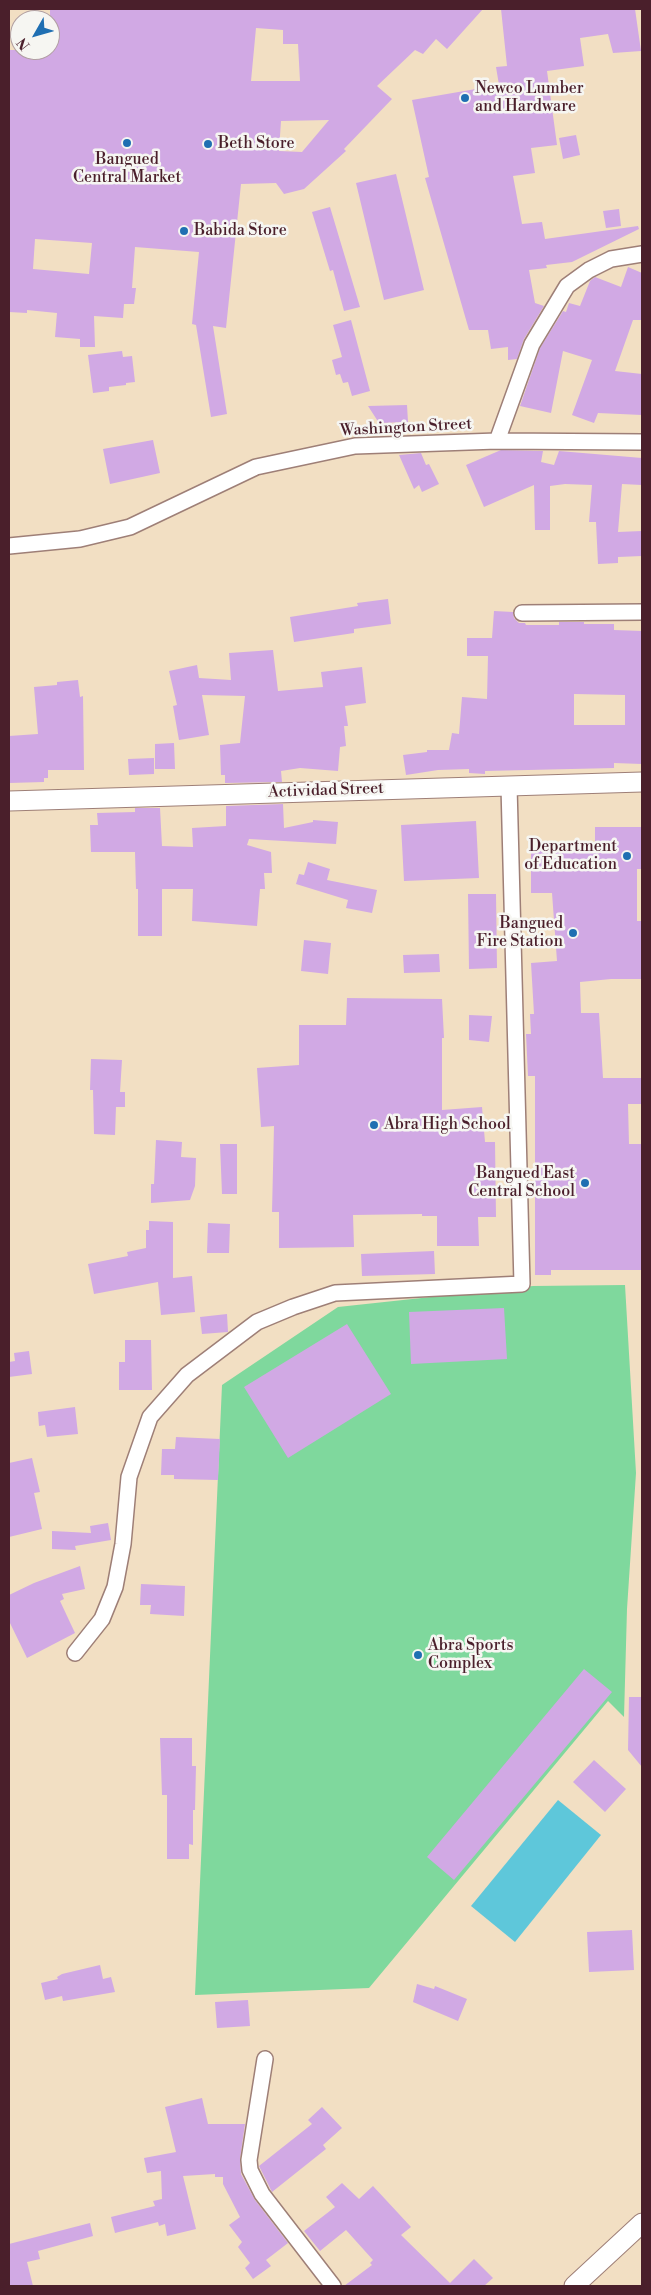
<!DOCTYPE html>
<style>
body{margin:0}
#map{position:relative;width:651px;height:2295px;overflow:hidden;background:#f2dfc3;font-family:"Libre Bodoni",serif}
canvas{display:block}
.frame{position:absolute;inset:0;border:10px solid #4a1f2b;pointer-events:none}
.north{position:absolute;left:10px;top:10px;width:50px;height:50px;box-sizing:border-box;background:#f6f6f2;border:1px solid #b1a0a2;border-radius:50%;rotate:232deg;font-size:14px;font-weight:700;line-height:20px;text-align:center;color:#4a1f2b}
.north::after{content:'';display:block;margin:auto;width:18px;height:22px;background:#1f6fb2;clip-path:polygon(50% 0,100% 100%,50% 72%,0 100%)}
</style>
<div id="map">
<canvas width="651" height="2295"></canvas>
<div class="frame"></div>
<div class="north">N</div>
</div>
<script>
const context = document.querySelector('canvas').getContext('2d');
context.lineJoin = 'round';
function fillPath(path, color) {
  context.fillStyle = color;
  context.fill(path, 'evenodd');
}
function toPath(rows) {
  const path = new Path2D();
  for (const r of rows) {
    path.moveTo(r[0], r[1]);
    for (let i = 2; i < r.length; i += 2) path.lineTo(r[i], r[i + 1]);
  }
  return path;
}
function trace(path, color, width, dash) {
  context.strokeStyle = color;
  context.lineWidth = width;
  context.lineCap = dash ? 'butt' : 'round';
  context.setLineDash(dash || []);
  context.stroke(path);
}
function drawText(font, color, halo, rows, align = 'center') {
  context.font = font + ' "Libre Bodoni",serif';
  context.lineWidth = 5;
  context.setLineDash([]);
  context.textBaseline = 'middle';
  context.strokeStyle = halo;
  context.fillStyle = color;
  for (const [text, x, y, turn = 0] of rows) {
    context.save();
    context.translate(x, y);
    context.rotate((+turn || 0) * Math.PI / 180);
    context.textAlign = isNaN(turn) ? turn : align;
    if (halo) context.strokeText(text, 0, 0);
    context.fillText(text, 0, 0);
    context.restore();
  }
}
const green = toPath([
 [625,1285,636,1473,627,1609,624,1717,608,1701,369,1988,195,1995,222,1385,338,1307,533,1286]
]);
const water = toPath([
 [558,1800,601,1835,515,1942,471,1906]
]);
const building = toPath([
 [50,9,483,9,447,49,436,39,423,54,415,50,377,86,392,99,344,149,346,151,304,189,284,194,276,183,241,184,226,328,213,326,227,414,211,417,196,325,192,324,199,252,135,247,132,288,136,288,134,304,124,304,123,318,94,316,95,347,80,347,80,339,55,337,57,313,27,310,27,313,9,312,9,50,50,50],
 [256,28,283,30,283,44,298,44,300,81,251,81],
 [329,120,302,152,279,151,281,121],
 [35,239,92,243,89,274,33,269],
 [501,9,635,9,641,51,613,53,608,34,580,38,584,66,547,71,557,145,531,148,535,173,513,176,522,224,542,222,545,239,638,226,639,229,572,262,546,265,547,268,529,270,535,303,544,306,524,339,517,359,508,360,508,347,491,349,488,330,469,330,425,178,429,177,412,100,499,85,496,67,507,66],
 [576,135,580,155,563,159,559,138],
 [396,174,424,290,384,300,356,183],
 [330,207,360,307,344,311,333,270,330,271,312,212],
 [619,209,621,226,606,228,603,211],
 [628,267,642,273,642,320,633,320,615,371,642,374,642,415,598,413,594,423,572,415,592,360,563,351,551,413,520,406,540,348,563,311,566,312,569,303,580,306,590,281,595,277,621,287],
 [351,320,370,391,352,396,348,382,343,383,340,374,336,375,332,360,342,357,333,325],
 [122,351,123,357,132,356,135,382,126,383,126,385,109,387,109,391,93,393,88,355],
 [407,405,408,422,379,423,368,406],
 [153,440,160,473,110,484,103,449],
 [501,450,543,451,541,462,554,465,559,451,642,458,642,485,622,484,618,532,642,531,642,556,618,557,618,563,598,564,596,522,589,522,592,485,565,484,550,486,550,530,535,530,534,485,484,507,466,465],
 [421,453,426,465,429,464,439,484,422,492,419,485,414,489,399,455],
 [388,599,391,624,354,629,354,633,294,642,290,617,358,606,357,603],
 [494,611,513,612,514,618,519,623,525,623,526,625,559,625,559,622,584,622,584,624,614,624,614,630,642,631,642,764,614,763,614,768,485,771,485,774,469,773,469,769,438,770,406,775,403,755,427,752,427,750,449,750,452,733,459,734,462,697,487,699,488,656,467,656,467,638,492,638],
 [574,694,625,695,625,725,574,725],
 [273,650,278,691,323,687,321,672,362,667,366,703,345,706,348,726,344,726,346,746,340,747,338,771,300,768,281,771,282,782,225,783,225,775,221,775,220,745,240,743,245,696,202,695,209,735,179,740,173,706,177,705,169,671,197,665,199,678,231,680,229,653],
 [78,680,80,697,83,696,84,770,48,770,48,778,44,778,44,782,9,783,9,736,38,734,34,687,57,685,57,682],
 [174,743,175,769,155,769,155,744],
 [154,758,154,774,129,775,128,759],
 [283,804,284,828,313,822,313,820,338,822,336,844,249,839,247,845,271,852,272,873,264,873,265,889,260,889,257,926,192,921,193,889,162,889,162,936,138,936,138,889,136,889,135,852,91,852,90,825,98,825,97,813,135,812,135,808,160,808,162,846,193,847,192,828,226,826,226,806],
 [476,821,479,878,404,881,401,825],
 [595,827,642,827,642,869,637,869,637,921,642,921,642,979,611,979,580,982,581,1013,599,1013,603,1078,642,1078,642,1104,628,1104,629,1144,642,1144,642,1270,551,1270,551,1275,535,1275,535,1076,528,1076,526,1034,531,1034,530,1014,534,1014,531,963,557,961,552,893,531,893,531,849,595,851],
 [308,862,330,869,327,880,377,890,372,913,346,908,348,900,296,884,299,874,304,875],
 [468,894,496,894,497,968,469,969],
 [304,940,331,943,328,974,301,971],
 [439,954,440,972,404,973,403,955],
 [347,998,442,999,444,1038,442,1038,442,1110,482,1107,485,1142,495,1142,496,1217,478,1217,479,1246,437,1246,437,1216,422,1216,422,1214,353,1215,354,1247,279,1248,279,1212,272,1212,274,1126,261,1127,257,1068,299,1065,299,1025,346,1025],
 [469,1015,492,1016,489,1042,469,1040],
 [91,1059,122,1060,120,1092,125,1092,125,1107,116,1107,115,1135,94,1134,93,1090,90,1090],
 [156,1140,182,1142,181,1157,196,1158,195,1186,190,1200,151,1203,151,1184,154,1184],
 [220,1144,237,1144,237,1194,222,1194],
 [149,1221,173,1222,173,1278,192,1276,195,1312,161,1315,158,1282,94,1294,88,1264,128,1256,127,1252,146,1248,146,1230,149,1230],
 [208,1223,230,1224,229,1253,207,1253],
 [434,1251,435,1274,362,1276,361,1254],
 [504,1308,507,1359,411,1364,409,1312],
 [227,1314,228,1332,202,1334,200,1317],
 [347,1324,391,1394,288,1458,244,1387],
 [125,1340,151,1340,152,1390,119,1390,119,1362,125,1362],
 [29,1351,32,1374,9,1377,9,1362,15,1361,14,1353],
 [75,1407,78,1434,47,1437,45,1425,39,1426,38,1412],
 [176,1437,220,1439,218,1480,174,1479,174,1475,161,1475,162,1449,175,1449],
 [32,1458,40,1492,34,1493,42,1529,9,1537,9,1463],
 [108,1523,111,1540,75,1546,76,1550,52,1549,52,1531,91,1533,90,1526],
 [80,1566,85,1589,62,1594,64,1599,60,1601,75,1633,27,1658,9,1621,9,1595,34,1583],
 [141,1584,185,1586,184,1616,150,1614,151,1605,140,1605],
 [584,1669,612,1692,454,1880,427,1857],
 [629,1697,642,1697,642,1767,628,1750],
 [160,1738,192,1738,192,1766,196,1766,195,1810,193,1810,193,1845,189,1844,189,1859,167,1859,167,1795,162,1795],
 [594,1760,626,1789,605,1812,573,1782],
 [632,1930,634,1970,589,1972,587,1932],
 [100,1965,103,1979,111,1977,115,1992,63,2001,62,1996,45,2000,41,1983,58,1979,57,1977,62,1974],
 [417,1984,434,1989,435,1986,467,1999,458,2021,413,2002],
 [248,2000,250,2026,217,2028,215,2002],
 [202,2098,208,2124,245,2124,240,2159,241,2174,255,2200,288,2243,266,2260,271,2266,253,2279,245,2268,250,2263,238,2247,242,2242,229,2225,240,2217,223,2184,223,2177,215,2177,215,2174,183,2176,196,2229,167,2236,165,2224,159,2226,158,2222,115,2233,111,2217,155,2206,153,2201,162,2199,161,2171,147,2173,144,2158,176,2152,165,2107],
 [322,2107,342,2128,323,2145,326,2149,272,2192,259,2166,312,2124,308,2120],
 [342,2183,359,2199,373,2186,411,2227,401,2235,450,2283,474,2259,493,2278,484,2286,344,2286,372,2265,370,2263,373,2260,346,2230,320,2251,304,2231,335,2207,326,2197],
 [90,2223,93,2236,38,2251,40,2259,27,2262,33,2286,9,2286,9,2244]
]);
const minor = toPath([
 [497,441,532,344,567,286,589,270,611,259,642,254],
 [9,546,80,539,130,527,256,467,355,446,497,441,642,442],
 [522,613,642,612],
 [75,1653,102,1619,115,1587,123,1544,129,1477,150,1417,187,1375,257,1322,293,1307,335,1293,522,1284,509,786],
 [265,2059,249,2160,250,2170,262,2194,333,2286]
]);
const tertiary = toPath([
 [9,801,642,782],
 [574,2286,642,2223]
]);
const markers = [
 [465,98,5,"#1f6fb2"],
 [127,143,5,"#1f6fb2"],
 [208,144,5,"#1f6fb2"],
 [184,231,5,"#1f6fb2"],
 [627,856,5,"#1f6fb2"],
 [573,933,5,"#1f6fb2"],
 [374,1125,5,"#1f6fb2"],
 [585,1183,5,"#1f6fb2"],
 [418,1655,5,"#1f6fb2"]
];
const poiNames = [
 ["Newco Lumber",475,89],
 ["and Hardware",475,107],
 ["Beth Store",218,144],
 ["Bangued",127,160,"center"],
 ["Central Market",127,178,"center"],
 ["Babida Store",194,231],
 ["Department",617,847,"right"],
 ["of Education",617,865,"right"],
 ["Bangued",563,924,"right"],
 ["Fire Station",563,942,"right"],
 ["Abra High School",384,1125],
 ["Bangued East",575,1174,"right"],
 ["Central School",575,1192,"right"],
 ["Abra Sports",428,1646],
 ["Complex",428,1664]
];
const streetNames = [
 ["Washington Street",406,428,-3],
 ["Actividad Street",326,791,-2]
];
fillPath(green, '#7fd89d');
fillPath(water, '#5ec7da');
fillPath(building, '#d1a9e4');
trace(minor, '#9e7f77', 18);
trace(tertiary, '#9e7f77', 21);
trace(minor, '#fff', 15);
trace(tertiary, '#fff', 19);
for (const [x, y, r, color] of markers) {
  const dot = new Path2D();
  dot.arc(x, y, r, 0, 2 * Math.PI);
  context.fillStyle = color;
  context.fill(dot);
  trace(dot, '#f6f6f2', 2);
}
drawText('16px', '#4a1f2b', '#f6f6f2', poiNames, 'left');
drawText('16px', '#4a1f2b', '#f6f6f2', streetNames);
</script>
